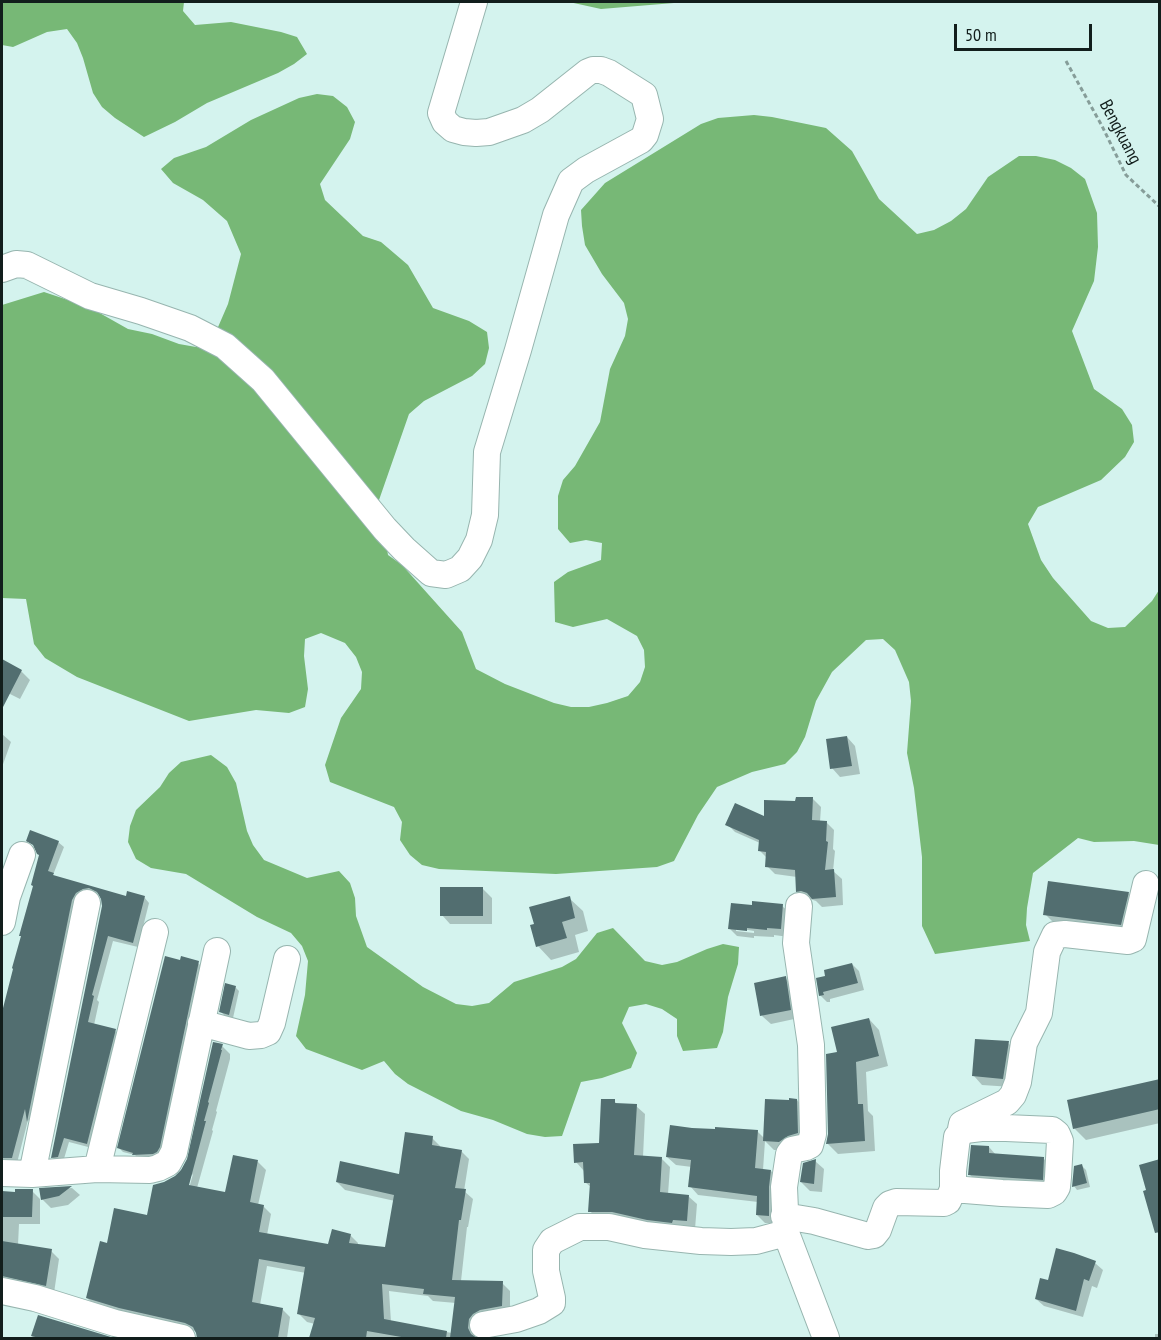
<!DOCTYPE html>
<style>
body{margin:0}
#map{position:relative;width:1161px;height:1340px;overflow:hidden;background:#d4f3ee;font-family:"PT Sans Narrow",sans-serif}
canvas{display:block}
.frame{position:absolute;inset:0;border:3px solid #121e1c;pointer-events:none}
.scale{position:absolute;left:954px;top:24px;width:138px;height:27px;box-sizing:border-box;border:3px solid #121e1c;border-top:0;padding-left:8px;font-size:18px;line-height:21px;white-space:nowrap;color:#121e1c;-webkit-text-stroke:4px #d4f3ee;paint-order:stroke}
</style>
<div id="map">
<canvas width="1161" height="1340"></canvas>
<div class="frame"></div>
<div class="scale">50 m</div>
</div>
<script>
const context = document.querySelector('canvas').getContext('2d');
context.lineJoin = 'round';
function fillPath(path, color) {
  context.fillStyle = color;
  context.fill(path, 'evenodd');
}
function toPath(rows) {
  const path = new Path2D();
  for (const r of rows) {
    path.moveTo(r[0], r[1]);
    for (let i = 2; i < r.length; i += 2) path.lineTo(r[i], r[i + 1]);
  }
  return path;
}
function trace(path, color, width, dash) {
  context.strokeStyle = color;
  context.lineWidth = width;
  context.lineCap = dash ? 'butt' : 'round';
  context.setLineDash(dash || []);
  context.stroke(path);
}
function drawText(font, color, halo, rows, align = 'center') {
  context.font = font + ' "PT Sans Narrow",sans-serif';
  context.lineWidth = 4.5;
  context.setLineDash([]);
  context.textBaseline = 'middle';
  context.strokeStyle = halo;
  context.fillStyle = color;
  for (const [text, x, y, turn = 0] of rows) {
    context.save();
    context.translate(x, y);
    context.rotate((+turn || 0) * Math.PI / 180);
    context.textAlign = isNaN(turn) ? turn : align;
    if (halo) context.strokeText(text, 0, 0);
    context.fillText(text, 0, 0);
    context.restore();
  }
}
const forest = toPath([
 [2,2,184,2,183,11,195,25,231,22,281,32,297,37,307,54,294,64,278,73,207,103,175,122,144,137,115,118,102,107,93,93,83,58,77,43,67,29,47,32,13,47,2,45],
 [569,2,678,2,674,3,601,9],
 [317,94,333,96,347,107,355,122,350,139,320,184,325,200,363,236,381,242,408,265,433,308,469,321,487,332,489,348,485,364,472,376,424,401,409,414,379,500,388,555,402,565,462,632,476,669,505,684,554,703,571,707,589,707,607,703,628,696,640,682,645,667,644,650,637,636,607,619,573,627,555,622,554,582,568,572,601,560,602,543,586,540,570,543,558,529,558,496,563,480,575,466,600,422,610,369,625,336,628,319,624,303,602,274,585,245,582,226,581,210,605,183,701,124,718,118,754,115,772,117,826,128,852,151,879,199,917,234,934,230,951,221,966,209,988,177,1019,156,1036,156,1055,160,1071,168,1085,179,1097,213,1098,247,1094,281,1072,331,1094,389,1122,409,1132,425,1134,442,1125,457,1101,480,1038,507,1028,524,1041,560,1053,578,1091,621,1108,628,1125,627,1152,601,1159,590,1159,845,1134,841,1094,842,1078,838,1033,873,1027,908,1026,925,1030,941,935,954,922,926,922,857,914,788,907,753,911,701,909,682,895,650,883,639,866,640,832,672,816,701,805,737,797,752,785,764,752,772,717,787,698,815,674,861,657,867,556,874,439,869,422,865,410,855,400,840,402,822,394,807,330,782,325,765,341,718,361,689,362,672,356,657,345,643,321,633,305,639,304,656,308,689,305,707,289,713,256,710,189,721,77,677,45,658,34,644,26,599,2,598,2,305,44,292,89,307,128,329,152,334,179,344,196,347,205,346,212,341,228,304,241,254,227,221,203,200,173,183,161,169,174,158,206,147,251,120,299,98],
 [211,755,227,767,236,783,247,831,253,845,264,860,307,878,339,871,350,883,355,898,356,916,367,947,423,987,456,1004,472,1006,489,1003,514,982,562,967,576,959,597,933,613,928,645,961,662,965,677,962,707,949,723,944,739,947,738,964,728,997,723,1032,717,1048,683,1051,677,1036,677,1019,662,1009,646,1004,629,1007,622,1023,637,1053,631,1068,602,1078,581,1082,562,1136,545,1137,527,1134,493,1120,461,1111,408,1084,395,1074,384,1061,362,1070,306,1049,296,1036,305,995,308,961,302,946,291,933,257,917,186,874,151,868,136,859,128,842,130,826,136,810,160,787,169,773,181,762]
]);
const shadow = toPath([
 [2,661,21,671,30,680,20,699,2,690],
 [2,734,11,742,2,767],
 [847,737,855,746,860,774,840,777,832,768],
 [813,799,821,807,820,822,826,822,834,830,833,849,835,851,833,871,842,879,843,905,822,907,816,901,810,899,805,899,797,891,797,877,775,874,767,866,767,858,759,850,760,843,735,832,727,824,765,818,797,803],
 [28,840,58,842,64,847,53,875,56,877,127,898,144,897,149,903,138,947,113,941,97,1000,99,1002,94,1025,115,1031,120,1036,92,1148,69,1142,63,1162,57,1162,52,1157,103,906,101,895,96,893,88,893,33,1125,28,1120,17,1163,2,1164,2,1026,3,1021,2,1015,15,969,41,856,36,847],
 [483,889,492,898,492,924,450,924,442,915],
 [1128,893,1141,906,1134,938,1059,928,1045,914],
 [569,898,583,911,588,931,575,935,579,952,551,960,538,946],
 [782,906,790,913,789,937,774,935,774,937,754,936,754,938,737,936,729,928,753,907],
 [736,928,754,931,754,933,736,931],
 [181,962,198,963,202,967,163,1151,153,1158,138,1158,135,1155,123,1152,119,1148],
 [852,964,859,971,864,990,830,999,830,1002,827,1002,820,995,827,977],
 [785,978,794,987,799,1018,771,1024,762,1016],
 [235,987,239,991,233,1018,225,1016,221,1012],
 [869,1019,879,1030,888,1066,866,1072,868,1111,873,1116,875,1151,838,1154,827,1143,839,1054],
 [1008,1043,1017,1052,1012,1087,982,1085,974,1076],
 [222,1046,230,1054,230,1059,216,1111,217,1112,212,1130,213,1131,197,1188,226,1194,234,1157,258,1162,266,1170,258,1205,263,1206,271,1214,267,1235,329,1246,350,1235,358,1243,358,1246,387,1249,395,1201,345,1190,337,1182,400,1175,432,1138,440,1146,440,1148,461,1151,469,1159,464,1191,473,1199,468,1227,467,1227,461,1281,502,1283,510,1291,510,1314,477,1328,476,1338,311,1338,315,1324,307,1322,299,1314,306,1273,267,1266,260,1305,282,1309,290,1317,287,1338,198,1338,198,1332,195,1331,128,1316,95,1306,87,1298,108,1244,148,1217,189,1159],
 [193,1174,188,1192,189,1178],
 [389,1291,428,1296,433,1301,456,1303,452,1333,391,1322],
 [1160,1080,1160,1123,1086,1140,1074,1128],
 [797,1100,805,1109,806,1142,788,1150,774,1150,765,1141,763,1170,771,1171,779,1179,777,1223,765,1223,757,1215,758,1202,698,1195,690,1186,692,1167,676,1165,667,1157,692,1129,757,1131,765,1139],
 [614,1101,618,1105,636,1106,645,1114,643,1157,661,1158,670,1167,668,1194,688,1196,697,1204,695,1229,598,1220,590,1211,592,1188,586,1183,584,1171,576,1162,600,1145],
 [989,1147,996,1155,1043,1158,1055,1170,1054,1191,981,1186,970,1175],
 [815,1161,824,1169,822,1192,810,1191,801,1182],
 [1082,1166,1086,1170,1090,1187,1077,1190,1074,1186],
 [72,1188,80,1195,68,1205,51,1208,42,1199,41,1190],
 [32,1191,40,1199,40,1224,19,1224,18,1245,51,1251,59,1259,54,1293,2,1287,2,1193,17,1194],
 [1095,1263,1103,1270,1097,1288,1092,1286,1083,1317,1044,1306,1036,1299,1049,1282],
 [39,1316,109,1338,32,1338],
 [1155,1334,1160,1334,1160,1338,1155,1338]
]);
const building = toPath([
 [2,659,22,670,2,709],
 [847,736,852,766,830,769,826,739],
 [796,797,813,797,812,820,827,821,826,841,828,842,825,870,834,869,836,897,812,899,807,893,801,891,796,892,795,870,765,867,766,852,758,851,759,840,725,825,735,803,764,816,764,800,795,801],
 [30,830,59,841,48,871,54,873,53,875,126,896,127,891,145,896,133,943,108,936,92,995,94,996,88,1022,116,1029,87,1144,64,1138,58,1157,51,1158,102,906,101,899,97,892,89,888,83,889,76,893,72,900,27,1122,25,1109,12,1158,2,1158,2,1012,13,969,12,968,21,936,19,936,33,886,31,885,39,855,37,854,33,845,26,841],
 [1048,881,1129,892,1121,925,1043,915],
 [440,887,483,887,483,916,440,916],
 [570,896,575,918,562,922,567,938,536,947,530,925,534,924,529,907],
 [752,901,783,904,781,929,767,928,767,930,747,928,747,931,728,929,731,903,752,905],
 [165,956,180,960,181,956,199,961,160,1147,157,1152,153,1154,132,1155,133,1153,117,1148],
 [852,963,858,983,823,992,824,995,819,996,816,978,825,976,824,970],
 [786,976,791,1010,760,1016,754,983],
 [225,983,236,986,229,1015,219,1012],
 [869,1018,879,1056,856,1062,858,1104,863,1104,865,1141,826,1144,828,1134,826,1054,837,1052,831,1027],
 [975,1039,1009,1041,1003,1079,972,1076],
 [213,1042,223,1044,221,1050,222,1050,208,1102,209,1103,204,1121,206,1121,189,1185,225,1192,233,1155,258,1160,250,1202,264,1205,259,1232,328,1244,332,1229,351,1234,349,1243,385,1247,394,1195,336,1182,340,1161,399,1174,405,1132,433,1136,432,1145,462,1150,455,1188,466,1189,461,1220,459,1220,452,1280,503,1281,502,1306,480,1310,473,1314,469,1319,468,1328,471,1334,477,1338,450,1338,455,1297,423,1294,424,1289,382,1284,384,1319,447,1331,446,1338,407,1338,367,1331,366,1338,309,1338,315,1318,297,1314,305,1267,259,1259,252,1302,283,1308,278,1338,197,1338,196,1333,193,1327,185,1323,119,1308,86,1298,100,1241,107,1243,114,1208,147,1215,153,1185,164,1182,175,1176,181,1170,187,1159],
 [1160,1079,1160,1109,1073,1129,1067,1100],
 [789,1098,797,1099,798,1133,788,1136,779,1142,763,1141,765,1099,789,1100],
 [601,1099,615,1099,615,1103,637,1104,634,1155,662,1157,660,1192,689,1195,687,1221,673,1220,672,1223,647,1220,612,1212,588,1212,590,1183,584,1183,583,1162,574,1163,573,1144,599,1143],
 [670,1125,692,1128,715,1129,715,1127,758,1130,755,1168,771,1170,769,1187,769,1216,756,1215,757,1196,688,1187,691,1160,666,1157],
 [971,1145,989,1146,989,1153,1044,1157,1043,1180,968,1175],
 [816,1159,814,1184,800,1182,803,1163],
 [1160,1159,1160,1232,1155,1233,1143,1191,1146,1190,1139,1165],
 [1082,1164,1087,1183,1072,1187,1074,1166],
 [72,1186,59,1196,41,1200,39,1188],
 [15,1189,33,1189,32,1217,2,1217,2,1191,15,1192],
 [2,1241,52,1249,46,1286,2,1276],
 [1056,1248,1074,1253,1096,1261,1089,1281,1084,1279,1076,1311,1035,1299,1040,1278,1048,1280],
 [38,1315,111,1337,116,1338,40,1338,31,1336]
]);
const path = toPath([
 [1066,61,1102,126,1126,175,1160,207]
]);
const minor = toPath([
 [2,269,16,264,27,265,90,296,141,311,190,328,225,346,263,380,385,529,404,549,431,573,446,575,460,569,470,558,479,540,485,515,487,452,518,350,556,215,571,181,586,170,641,140,645,135,650,119,644,95,609,73,601,70,593,70,588,72,540,110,523,120,489,132,476,133,464,132,453,129,445,122,441,113,474,2],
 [2,922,7,897,22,855],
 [201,1023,249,1036,261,1035,268,1032,272,1023,287,959],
 [961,1129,962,1124,1007,1102,1013,1095,1018,1082,1024,1043,1039,1013,1047,952,1055,935,1065,934,1128,941,1133,939,1146,884],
 [97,1169,155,932],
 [2,1173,32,1174,97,1169,150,1170,158,1168,168,1163,174,1152,217,951],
 [32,1174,87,903],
 [784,1216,814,1221,868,1236,874,1235,878,1230,886,1208,890,1204,896,1202,944,1203,948,1201,953,1189,953,1171,957,1137,965,1130,981,1128,1006,1128,1052,1130,1057,1134,1060,1141,1058,1177,1057,1187,1054,1192,1048,1195,1002,1193,953,1189],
 [786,1233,784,1187,789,1154,792,1150,806,1147,810,1145,813,1134,811,1045,796,943,799,906],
 [2,1291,35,1298,115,1323,182,1338],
 [483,1325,516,1319,539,1311,552,1303,552,1298,546,1271,546,1250,552,1241,580,1227,609,1227,645,1235,701,1241,731,1242,756,1241,786,1233,826,1338]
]);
const streetNames = [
 ["Bengkuang",1120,132,62]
];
fillPath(forest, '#77b876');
fillPath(shadow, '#0003');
fillPath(building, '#526e70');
trace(minor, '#97b5af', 28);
trace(path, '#869d99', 3, [4.5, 3]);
trace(minor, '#fff', 26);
drawText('18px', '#121e1c', '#d4f3ee', streetNames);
</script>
